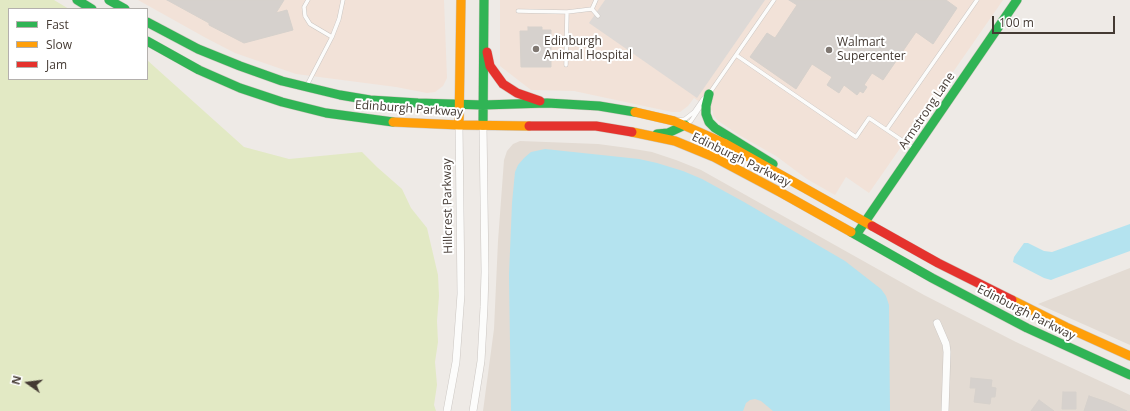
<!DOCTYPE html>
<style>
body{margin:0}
#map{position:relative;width:1130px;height:411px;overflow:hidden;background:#eeeae6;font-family:"Open Sans",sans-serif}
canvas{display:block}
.legend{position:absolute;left:8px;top:8px;width:140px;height:72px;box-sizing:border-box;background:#fff;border:1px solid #b4b0ad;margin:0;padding:5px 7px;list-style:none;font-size:12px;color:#443a33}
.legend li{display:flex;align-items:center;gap:8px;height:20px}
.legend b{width:20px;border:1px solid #b4b0ad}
.north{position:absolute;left:8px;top:363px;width:40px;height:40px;-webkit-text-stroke:3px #fff;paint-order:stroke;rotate:284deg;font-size:11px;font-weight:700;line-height:16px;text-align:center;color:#443a33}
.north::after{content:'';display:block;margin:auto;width:14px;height:18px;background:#443a33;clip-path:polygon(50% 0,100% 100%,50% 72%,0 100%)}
.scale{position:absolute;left:992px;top:16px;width:123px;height:18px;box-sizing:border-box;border:2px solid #443a33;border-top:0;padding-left:5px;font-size:12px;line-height:14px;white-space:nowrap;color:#443a33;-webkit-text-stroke:3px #fff;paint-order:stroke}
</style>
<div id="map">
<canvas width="1130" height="411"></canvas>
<ul class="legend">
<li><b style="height:5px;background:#30b455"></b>Fast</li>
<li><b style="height:5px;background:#ff9f0a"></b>Slow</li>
<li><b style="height:5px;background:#e5322d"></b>Jam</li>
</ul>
<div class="north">N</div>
<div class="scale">100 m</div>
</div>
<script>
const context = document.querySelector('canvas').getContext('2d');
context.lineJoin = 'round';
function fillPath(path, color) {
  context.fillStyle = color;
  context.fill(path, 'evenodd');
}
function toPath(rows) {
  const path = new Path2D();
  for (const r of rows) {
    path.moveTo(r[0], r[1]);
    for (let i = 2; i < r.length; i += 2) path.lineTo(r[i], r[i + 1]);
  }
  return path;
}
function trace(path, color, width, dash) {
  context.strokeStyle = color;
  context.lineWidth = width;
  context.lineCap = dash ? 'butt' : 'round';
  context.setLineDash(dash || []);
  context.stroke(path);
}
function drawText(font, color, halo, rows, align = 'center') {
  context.font = font + ' "Open Sans",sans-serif';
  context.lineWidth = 4;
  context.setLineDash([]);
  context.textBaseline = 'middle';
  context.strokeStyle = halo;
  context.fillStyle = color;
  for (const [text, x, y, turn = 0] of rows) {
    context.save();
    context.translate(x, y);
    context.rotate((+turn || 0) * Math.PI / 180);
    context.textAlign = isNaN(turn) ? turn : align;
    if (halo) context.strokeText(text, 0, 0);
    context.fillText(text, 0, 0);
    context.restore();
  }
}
const residential = toPath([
 [520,141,598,144,628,148,652,152,676,160,701,170,924,295,1016,342,1130,395,1130,411,483,411,494,329,498,241,504,160,507,151,513,144],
 [1130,268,1130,345,1038,304]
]);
const commercial = toPath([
 [138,0,444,0,447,78,443,86,435,92,427,93,396,87,296,74,235,53,206,38],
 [500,0,1003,0,869,193,846,177,835,195,807,179,776,156,739,135,717,120,713,115,713,111,694,98,688,106,680,112,672,112,574,91,531,90,500,66]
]);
const green = toPath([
 [0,0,54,0,69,9,9,9,9,79,147,79,147,60,244,147,289,159,362,152,377,167,402,189,411,208,427,228,438,275,439,296,437,321,438,342,435,362,437,385,434,405,436,411,0,411]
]);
const parking = toPath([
 [605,0,765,0,697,98,589,23]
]);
const water = toPath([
 [545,149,639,159,657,163,683,171,702,179,744,202,845,261,881,289,886,296,889,305,890,411,773,411,761,401,755,399,750,400,746,403,743,411,511,411,509,275,512,203,515,172,518,165,524,158,531,152],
 [1130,224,1130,251,1056,278,1051,280,1044,278,1013,262,1014,257,1024,243,1028,243,1044,251,1052,252]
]);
const building = toPath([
 [167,0,284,0,276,13,287,10,293,30,244,43,209,25,209,23,167,0],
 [789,0,946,0,957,8,933,44,916,32,883,80,872,73,864,85,867,87,863,93,860,91,857,95,844,85,839,93,827,85,832,77,812,64,796,89,750,57,767,33,775,38,797,5,789,0],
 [528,27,542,27,542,30,551,30,551,67,521,67,520,31,528,31,528,27],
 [971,378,992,380,991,387,996,388,995,397,991,397,990,404,974,402,976,388,970,388,971,378],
 [1063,392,1076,392,1076,409,1062,409,1063,392],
 [1089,396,1107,402,1127,411,1084,411,1089,396],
 [1039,400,1054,411,1031,411,1039,400]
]);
const lane = toPath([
 [308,0,304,7,305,16,310,24,332,37],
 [596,0,592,9,598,16],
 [518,11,567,12,592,9],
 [736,55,856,137,869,118,915,149],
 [566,65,567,12],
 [306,87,332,37,339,19,343,0],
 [709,94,774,0],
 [677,120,685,119,694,112,703,99,707,96],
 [686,124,691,121,703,103],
 [887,129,977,0]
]);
const street = toPath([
 [937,323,946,344,947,352,945,411],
 [447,411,456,362,461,294,459,125],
 [473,411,481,361,484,307,485,272,483,125]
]);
const fast = toPath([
 [77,0,92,9],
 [109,0,125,9],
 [147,22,198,49,240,66,282,81,340,95,370,100,418,103,483,105,547,103,599,106,635,112],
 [147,41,199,70,240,88,282,102,326,113,393,122],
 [709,94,706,106,706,114,709,122,715,128,773,164],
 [483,125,484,0],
 [657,134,668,133,685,125],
 [851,232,932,278,1027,328,1130,375],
 [856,235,1017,0]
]);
const slow = toPath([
 [635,112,674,121,724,143,872,226],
 [393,122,459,125,529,126],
 [459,125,461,0],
 [632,132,675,141,714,157,778,191,851,232],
 [1012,300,1066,327,1130,356]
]);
const jam = toPath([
 [487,52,490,66,503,84,517,93,540,101],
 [529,126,596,126,632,132],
 [872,226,938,263,1012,300]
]);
const markers = [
 [536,49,4,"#807872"],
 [829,50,4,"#807872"]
];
const poiNames = [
 ["Edinburgh",544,42],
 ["Animal Hospital",544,56],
 ["Walmart",837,43],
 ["Supercenter",837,57]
];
const streetNames = [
 ["Edinburgh Parkway",409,109,4],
 ["Armstrong Lane",927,111,-56],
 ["Edinburgh Parkway",741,160,26],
 ["Hillcrest Parkway",448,206,-91],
 ["Edinburgh Parkway",1026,313,27]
];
fillPath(residential, '#e3dbd3');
fillPath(commercial, '#f2e2d8');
fillPath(green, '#e2e9c4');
fillPath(parking, '#ddd9d6');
fillPath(water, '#b4e3ef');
fillPath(building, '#d6d1cd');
trace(building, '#d6d1cc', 1);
trace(lane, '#cbc6c2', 4.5);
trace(street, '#cbc6c2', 8);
trace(fast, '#cfc7be', 10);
trace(slow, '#cfc7be', 10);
trace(jam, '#cfc7be', 10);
trace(lane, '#fcfcfb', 3.5);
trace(street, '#fcfcfb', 7);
trace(fast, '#30b455', 9);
trace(slow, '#ff9f0a', 9);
trace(jam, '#e5322d', 9);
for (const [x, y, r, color] of markers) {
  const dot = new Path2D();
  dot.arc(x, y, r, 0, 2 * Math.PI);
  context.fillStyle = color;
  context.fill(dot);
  trace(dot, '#fff', 1.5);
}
drawText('12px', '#443a33', '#fff', poiNames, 'left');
drawText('12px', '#443a33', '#fff', streetNames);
</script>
